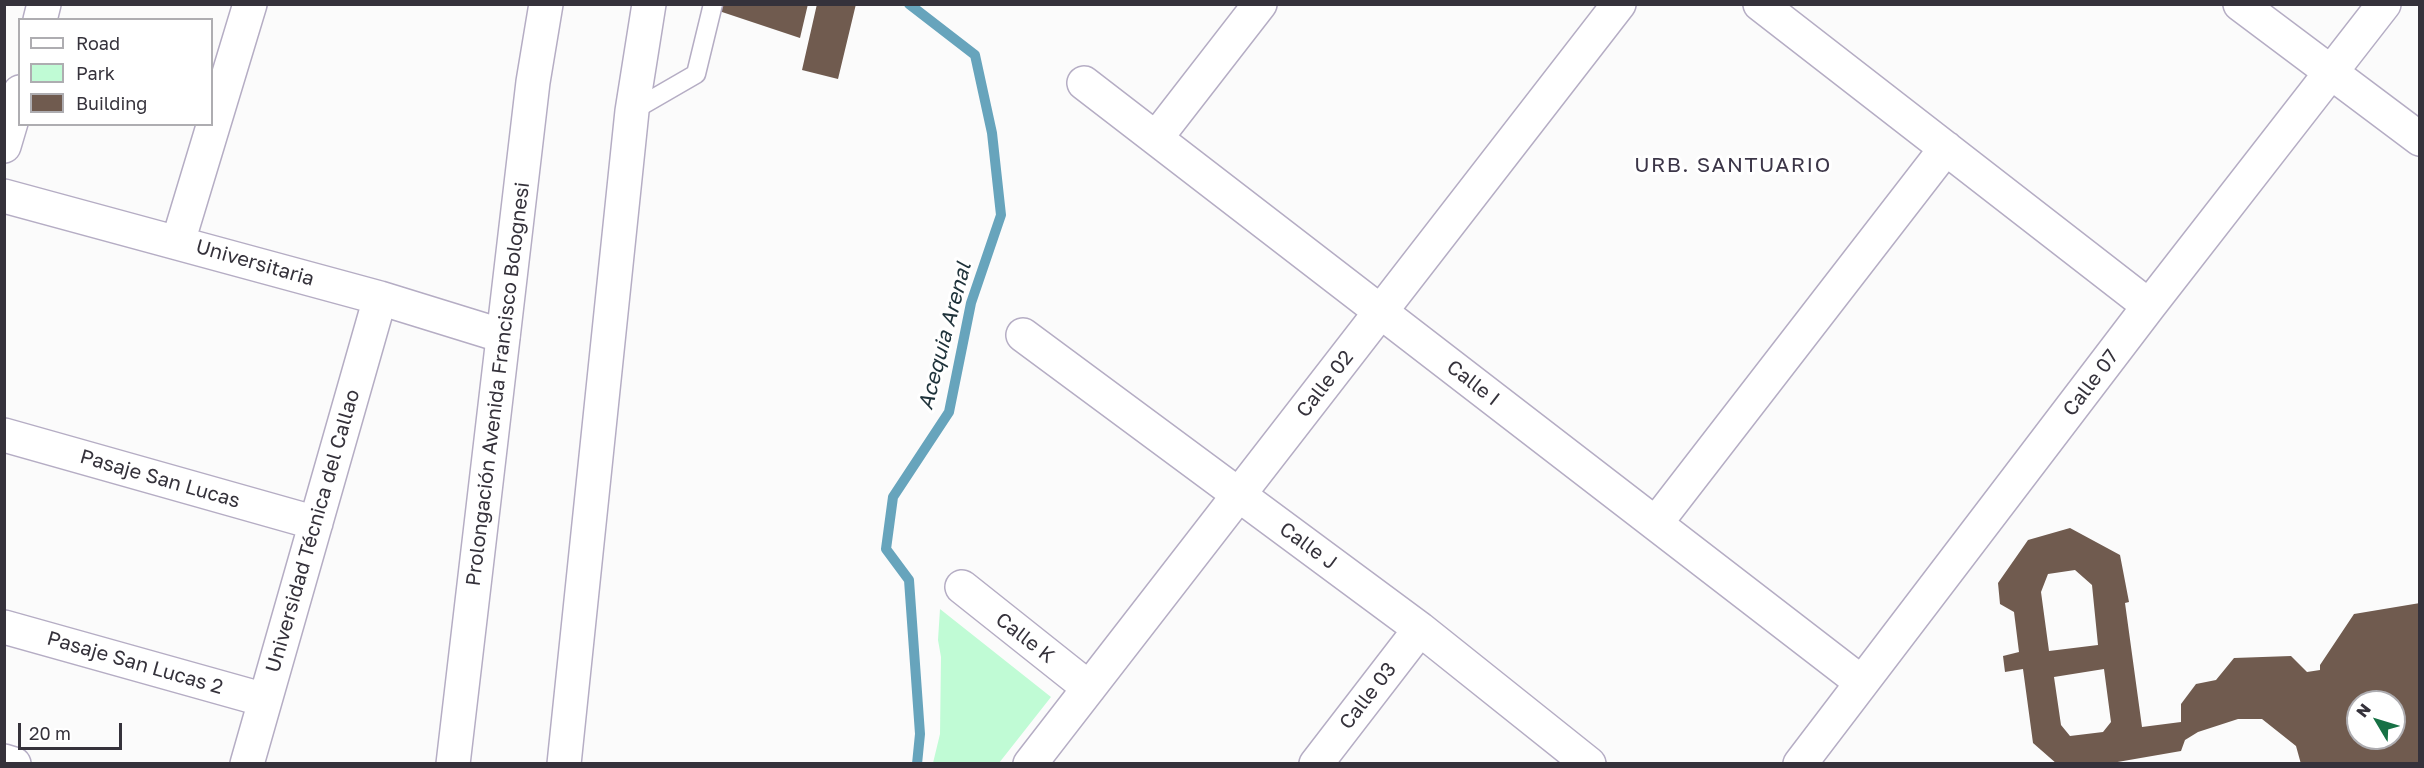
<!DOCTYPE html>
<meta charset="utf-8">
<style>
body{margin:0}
#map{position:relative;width:2424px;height:768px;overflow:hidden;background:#fbfbfb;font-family:"Golos Text",sans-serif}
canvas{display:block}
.frame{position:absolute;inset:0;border:6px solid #35323b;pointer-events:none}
.legend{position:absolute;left:18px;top:18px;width:195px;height:108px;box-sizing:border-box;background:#fff;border:2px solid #aeadb1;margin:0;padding:8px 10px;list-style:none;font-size:18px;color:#35323b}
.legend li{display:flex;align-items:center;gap:12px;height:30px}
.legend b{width:30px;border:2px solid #aeadb1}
.north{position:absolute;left:2346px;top:690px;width:60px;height:60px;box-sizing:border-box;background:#fff;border:2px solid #aeadb1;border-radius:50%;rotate:308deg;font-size:16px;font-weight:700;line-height:24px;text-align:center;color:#35323b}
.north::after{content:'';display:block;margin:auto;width:21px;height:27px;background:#177145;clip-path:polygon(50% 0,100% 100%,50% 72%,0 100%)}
.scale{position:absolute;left:18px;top:723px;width:104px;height:27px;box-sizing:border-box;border:3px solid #35323b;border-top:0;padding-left:8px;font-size:18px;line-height:21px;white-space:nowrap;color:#35323b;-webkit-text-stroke:4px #fff;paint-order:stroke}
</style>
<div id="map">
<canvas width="2424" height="768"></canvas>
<div class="frame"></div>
<ul class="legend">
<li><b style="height:8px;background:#fff"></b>Road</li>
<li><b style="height:16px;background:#c0fbd5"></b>Park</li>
<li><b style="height:16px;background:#705b4f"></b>Building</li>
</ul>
<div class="north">N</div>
<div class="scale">20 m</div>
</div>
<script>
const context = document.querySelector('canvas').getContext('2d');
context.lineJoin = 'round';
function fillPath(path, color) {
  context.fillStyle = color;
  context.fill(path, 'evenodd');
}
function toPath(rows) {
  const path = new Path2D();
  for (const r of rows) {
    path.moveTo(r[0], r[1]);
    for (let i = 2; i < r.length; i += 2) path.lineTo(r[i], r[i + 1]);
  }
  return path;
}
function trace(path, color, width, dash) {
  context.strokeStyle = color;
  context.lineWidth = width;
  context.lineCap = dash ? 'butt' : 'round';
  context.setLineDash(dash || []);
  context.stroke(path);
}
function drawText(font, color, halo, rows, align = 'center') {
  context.font = font + ' "Golos Text",sans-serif';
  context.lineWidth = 6;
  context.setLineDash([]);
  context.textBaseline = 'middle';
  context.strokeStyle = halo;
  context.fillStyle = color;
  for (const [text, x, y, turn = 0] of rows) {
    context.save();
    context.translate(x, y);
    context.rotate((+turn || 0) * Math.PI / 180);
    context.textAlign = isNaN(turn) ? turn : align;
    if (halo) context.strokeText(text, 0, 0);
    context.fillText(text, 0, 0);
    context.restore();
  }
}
const green = toPath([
 [940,609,1051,697,999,763,933,763,940,734,941,657,938,640]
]);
const stream = toPath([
 [909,4,975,55,992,133,1001,215,971,303,949,412,893,497,886,549,909,580,920,734,917,764]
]);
const building = toPath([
 [721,4,808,4,800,38,719,11],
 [817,4,856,4,838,79,802,70],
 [2070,528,2120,555,2129,602,2125,603,2142,727,2181,722,2181,704,2196,684,2216,680,2234,658,2291,656,2307,672,2320,670,2320,665,2354,614,2420,603,2420,764,2301,764,2296,746,2262,719,2238,719,2198,732,2185,740,2181,751,2106,764,2057,764,2033,743,2023,669,2005,672,2003,656,2019,652,2014,612,2000,604,1998,583,2028,540],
 [2075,570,2092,585,2098,645,2049,651,2041,592,2048,574],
 [2104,669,2111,722,2103,732,2070,736,2061,725,2054,677],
 [2358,702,2394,702,2394,738,2358,738]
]);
const lane = toPath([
 [632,111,696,74,713,4]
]);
const street = toPath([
 [1760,4,2149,306],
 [2240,4,2420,139],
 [40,20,44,4],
 [1084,83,1861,682],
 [1156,138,1260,4],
 [4,146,20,92],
 [4,196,380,298,503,336],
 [178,242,250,4],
 [1023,335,1420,629,1589,764],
 [4,435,316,523],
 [1656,523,1946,148],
 [962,587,1089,688],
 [4,627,265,700],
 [4,761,14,764],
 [247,764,380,298],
 [1030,764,1619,4],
 [1316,764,1420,629],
 [1800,764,2149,306,2384,4]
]);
const secondary = toPath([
 [453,764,533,82,546,4],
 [564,764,632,111,649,4]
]);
const streetNames = [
 ["Universitaria",255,263,16],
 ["Calle I",1473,383,38],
 ["Calle 07",2091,383,-53],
 ["Prolongación Avenida Francisco Bolognesi",498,384,-83],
 ["Calle 02",1325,384,-52],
 ["Pasaje San Lucas",160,479,16],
 ["Universidad Técnica del Callao",313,531,-74],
 ["Calle J",1308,546,36],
 ["Calle K",1025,638,38],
 ["Pasaje San Lucas 2",135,663,16],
 ["Calle 03",1368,696,-52]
];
const neighbourhoodNames = [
 ["URB. SANTUARIO",1733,165]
];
const waterNames = [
 ["Acequia Arenal",945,336,-75]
];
fillPath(green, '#c0fbd5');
trace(stream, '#67a4bc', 10);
fillPath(building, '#705b4f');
trace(lane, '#b5adc4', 21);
trace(street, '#b5adc4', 36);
trace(secondary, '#b5adc4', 36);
trace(lane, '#fff', 18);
trace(street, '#fff', 33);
trace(secondary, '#fff', 33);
drawText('20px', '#35323b', '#fff', streetNames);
context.letterSpacing = '1.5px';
drawText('21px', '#3c3648', '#fff', neighbourhoodNames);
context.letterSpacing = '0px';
drawText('italic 21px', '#1e323a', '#fff', waterNames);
</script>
